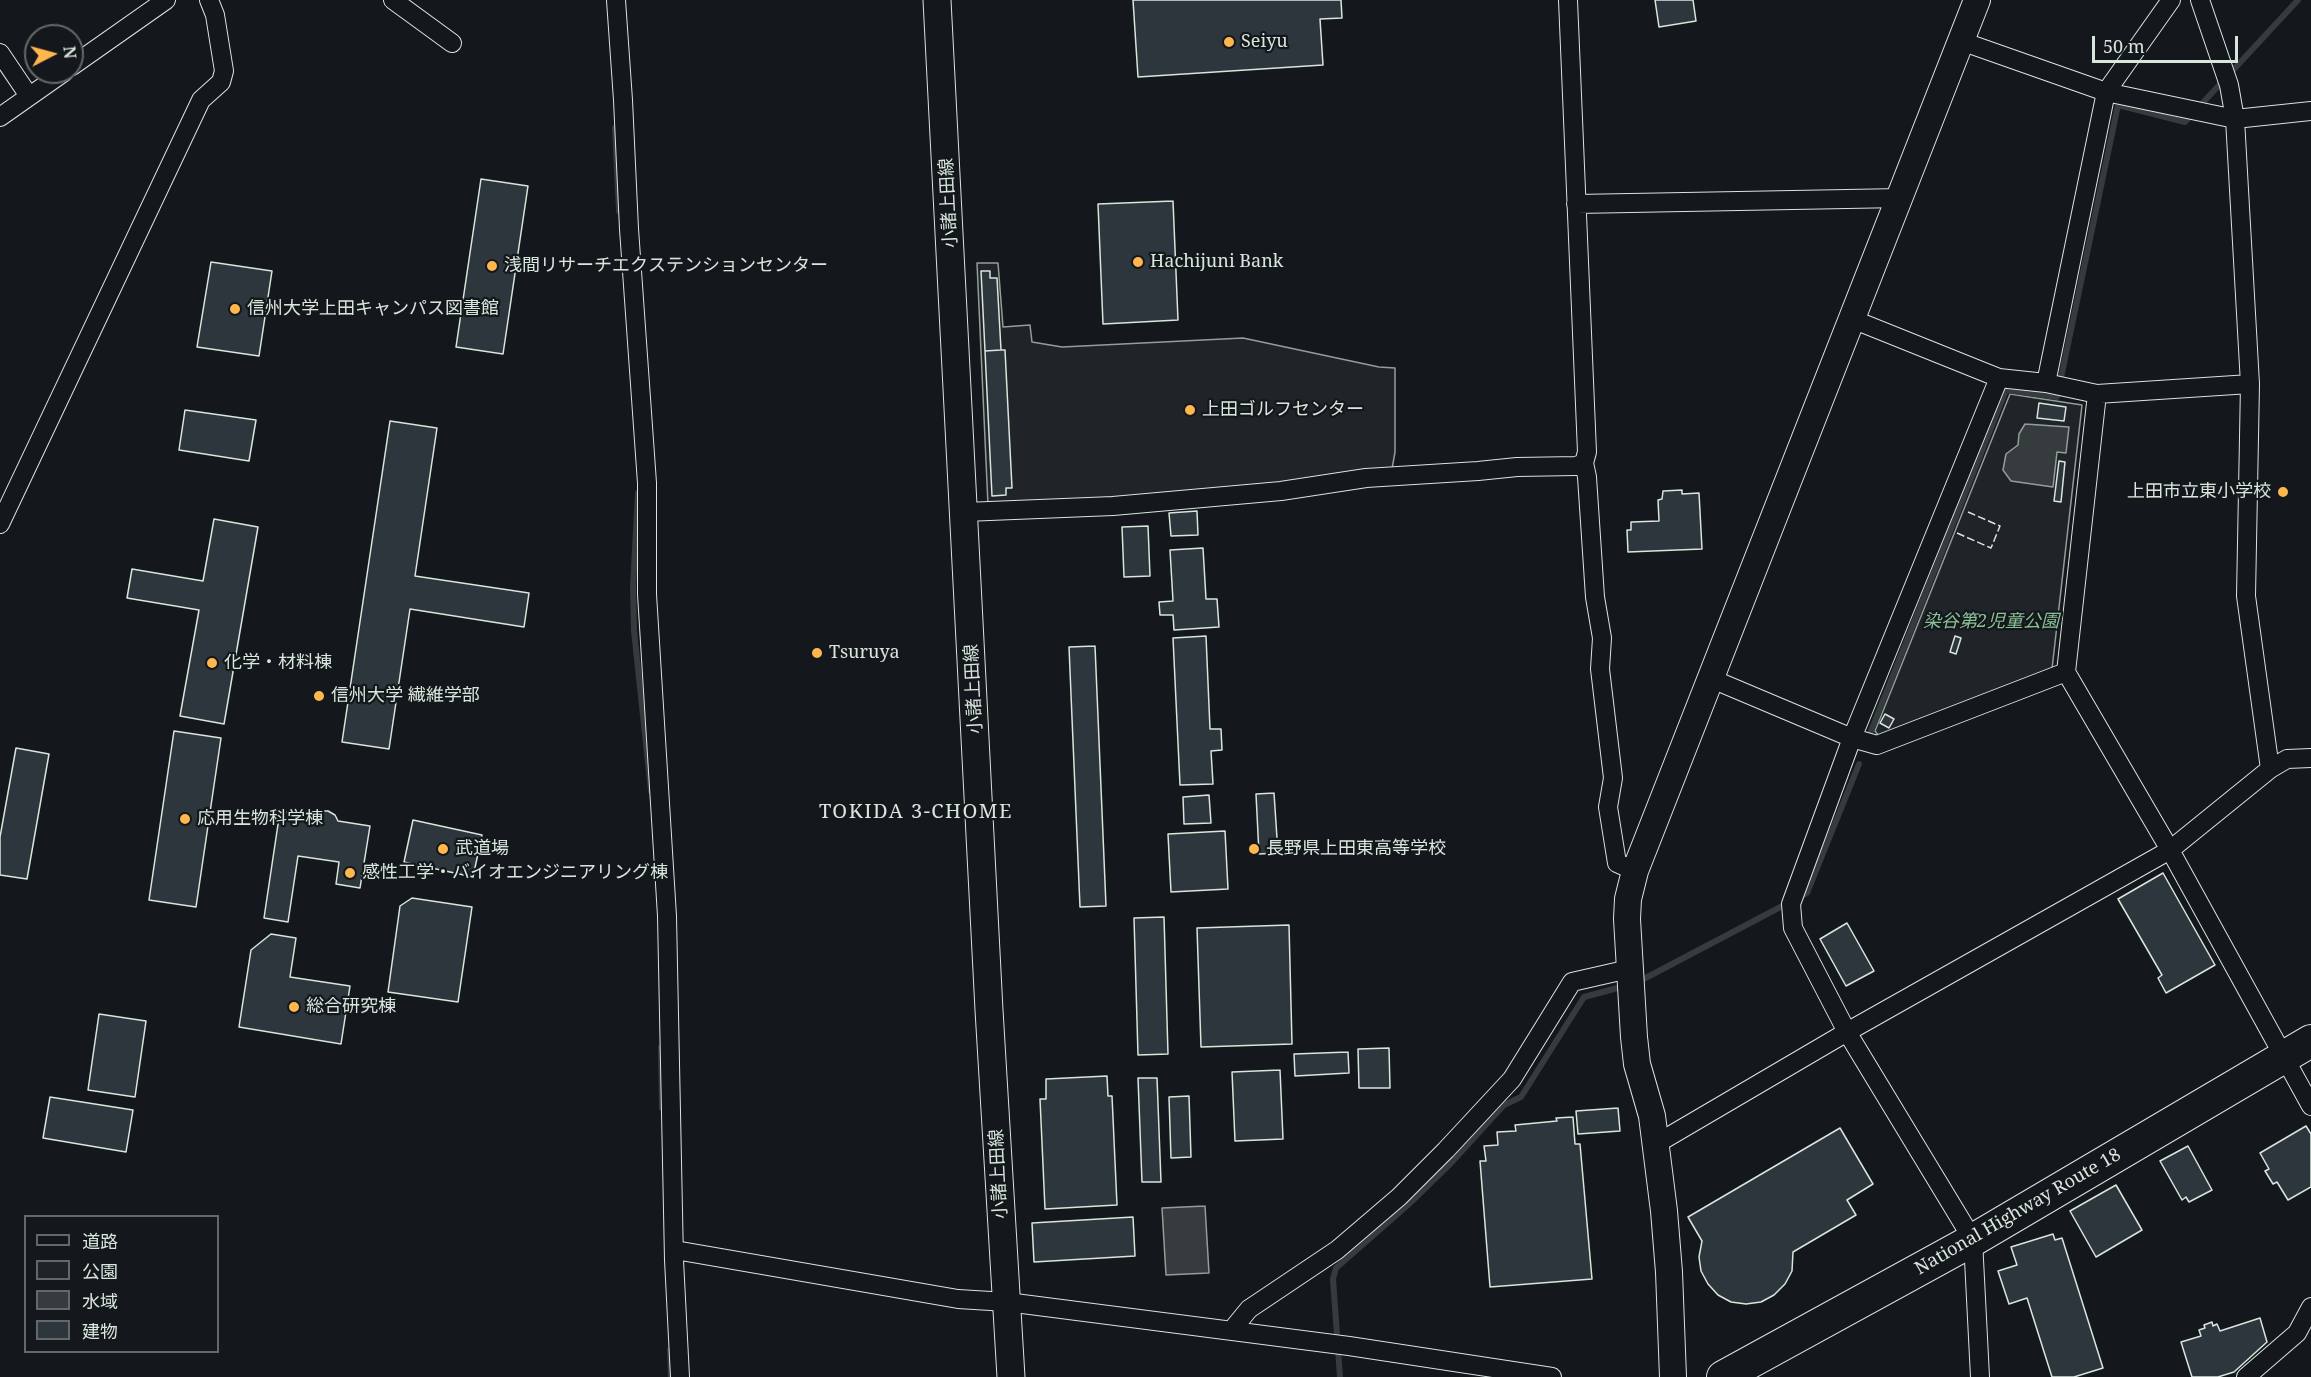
<!DOCTYPE html>
<meta charset="utf-8">
<style>
body{margin:0}
#map{position:relative;width:2311px;height:1377px;overflow:hidden;background:#14181c;font-family:"Noto Serif","Noto Sans JP",serif}
canvas{display:block}
.legend{position:absolute;left:24px;top:1215px;width:195px;height:138px;box-sizing:border-box;background:#14181c;border:2px solid #626a69;margin:0;padding:8px 10px;list-style:none;font-size:18px;color:#d8e6dc}
.legend li{display:flex;align-items:center;gap:12px;height:30px}
.legend b{width:30px;border:2px solid #626a69}
.north{position:absolute;left:24px;top:24px;width:60px;height:60px;box-sizing:border-box;background:#14181c;border:2px solid #626a69;border-radius:50%;rotate:84deg;font-size:16px;font-weight:700;line-height:24px;text-align:center;color:#d8e6dc}
.north::after{content:'';display:block;margin:auto;width:21px;height:27px;background:#ffb74d;clip-path:polygon(50% 0,100% 100%,50% 72%,0 100%)}
.scale{position:absolute;left:2092px;top:36px;width:146px;height:27px;box-sizing:border-box;border:3px solid #d8e6dc;border-top:0;padding-left:8px;font-size:18px;line-height:21px;white-space:nowrap;color:#d8e6dc;-webkit-text-stroke:4px #14181c;paint-order:stroke}
</style>
<div id="map">
<canvas width="2311" height="1377"></canvas>
<ul class="legend">
<li><b style="height:8px;background:#14181c"></b>道路</li>
<li><b style="height:16px;background:#202428"></b>公園</li>
<li><b style="height:16px;background:#363b3e"></b>水域</li>
<li><b style="height:16px;background:#2c363c"></b>建物</li>
</ul>
<div class="north">N</div>
<div class="scale">50 m</div>
</div>
<script>
const context = document.querySelector('canvas').getContext('2d');
context.lineJoin = 'round';
function fillPath(path, color) {
  context.fillStyle = color;
  context.fill(path, 'evenodd');
}
function toPath(rows) {
  const path = new Path2D();
  for (const r of rows) {
    path.moveTo(r[0], r[1]);
    for (let i = 2; i < r.length; i += 2) path.lineTo(r[i], r[i + 1]);
  }
  return path;
}
function trace(path, color, width, dash) {
  context.strokeStyle = color;
  context.lineWidth = width;
  context.lineCap = dash ? 'butt' : 'round';
  context.setLineDash(dash || []);
  context.stroke(path);
}
function drawText(font, color, halo, rows, align = 'center') {
  context.font = font + ' "Noto Serif","Noto Sans JP",serif';
  context.lineWidth = 4.5;
  context.setLineDash([]);
  context.textBaseline = 'middle';
  context.strokeStyle = halo;
  context.fillStyle = color;
  for (const [text, x, y, turn = 0] of rows) {
    context.save();
    context.translate(x, y);
    context.rotate((+turn || 0) * Math.PI / 180);
    context.textAlign = isNaN(turn) ? turn : align;
    if (halo) context.strokeText(text, 0, 0);
    context.fillText(text, 0, 0);
    context.restore();
  }
}
const green = toPath([
 [977,263,998,263,1003,327,1030,325,1032,342,1062,347,1243,338,1379,367,1395,368,1395,452,1392,469,1227,490,988,505,977,263],
 [2010,394,2082,405,2052,669,1881,739,1875,731,2010,394]
]);
const water = toPath([
 [2025,424,2069,427,2066,453,2057,452,2053,487,2011,481,2003,470,2006,454,2018,445,2019,434,2025,424],
 [1205,1206,1209,1273,1166,1275,1162,1208,1205,1206]
]);
const stream = toPath([
 [615,128,619,211],
 [638,493,633,587,634,631,651,791],
 [1871,731,2006,390,2057,397,2118,105,2185,122,2298,0],
 [1800,897,1807,893,1859,764],
 [1638,982,1788,903],
 [661,1047,662,1108],
 [670,1350,671,1377],
 [1340,1377,1333,1279,1336,1268,1409,1204,1451,1163,1504,1105,1521,1097,1584,997,1625,986]
]);
const building = toPath([
 [1133,0,1341,0,1342,18,1320,19,1323,65,1138,77,1133,0],
 [1655,0,1693,0,1696,21,1659,27,1655,0],
 [481,179,528,186,503,354,456,347,481,179],
 [1173,201,1178,320,1103,324,1098,204,1173,201],
 [211,262,272,271,259,356,197,347,211,262],
 [981,271,990,271,990,278,997,278,1001,350,985,351,981,271],
 [1001,350,1005,350,1012,488,1006,488,1006,495,992,496,985,351,1001,350],
 [2039,403,2066,407,2064,421,2037,418,2039,403],
 [185,410,256,420,249,461,179,450,185,410],
 [390,421,437,428,415,576,529,593,524,627,410,609,389,749,342,742,390,421],
 [2059,461,2065,462,2061,502,2054,501,2059,461],
 [1682,490,1682,494,1699,493,1702,549,1628,552,1627,530,1631,530,1631,522,1659,521,1658,500,1662,499,1663,491,1682,490],
 [1197,511,1198,535,1171,536,1169,513,1197,511],
 [214,519,258,527,224,724,180,716,199,610,127,598,132,569,203,581,214,519],
 [1148,526,1150,576,1124,577,1122,527,1148,526],
 [1203,548,1206,599,1217,599,1219,627,1174,630,1173,615,1160,615,1159,602,1173,601,1170,550,1203,548],
 [1206,636,1210,729,1221,729,1222,750,1211,751,1213,784,1180,785,1173,638,1206,636],
 [1955,636,1961,638,1956,654,1950,652,1955,636],
 [1095,646,1106,906,1080,907,1069,647,1095,646],
 [1885,714,1894,719,1889,728,1880,723,1885,714],
 [174,731,221,738,196,907,149,900,174,731],
 [16,748,49,754,27,879,0,875,0,837,16,748],
 [1274,793,1278,853,1259,854,1256,794,1274,793],
 [1209,795,1211,823,1184,824,1183,797,1209,795],
 [280,811,314,817,320,811,328,811,335,815,338,821,370,826,360,888,336,884,339,862,298,856,288,922,264,918,280,811],
 [413,820,482,835,473,877,404,862,413,820],
 [1225,831,1228,889,1171,892,1168,834,1225,831],
 [2163,873,2215,965,2166,993,2158,978,2162,975,2118,899,2163,873],
 [412,898,472,907,458,1002,388,992,400,906,412,898],
 [1164,917,1168,1054,1138,1055,1134,918,1164,917],
 [1847,923,1874,971,1846,986,1820,939,1847,923],
 [1289,925,1292,1044,1201,1047,1197,928,1289,925],
 [271,934,296,938,290,977,350,986,341,1044,239,1027,251,950,271,934],
 [99,1014,146,1021,135,1097,88,1090,99,1014],
 [1389,1048,1390,1088,1359,1088,1358,1049,1389,1048],
 [1348,1052,1349,1073,1295,1076,1294,1054,1348,1052],
 [1280,1070,1283,1139,1235,1141,1232,1072,1280,1070],
 [1107,1076,1108,1096,1112,1096,1117,1205,1045,1209,1040,1099,1046,1099,1046,1079,1107,1076],
 [1138,1078,1157,1078,1161,1182,1142,1182,1138,1078],
 [1189,1096,1191,1157,1171,1158,1169,1097,1189,1096],
 [50,1097,133,1110,126,1152,43,1138,50,1097],
 [1618,1108,1620,1131,1578,1134,1576,1111,1618,1108],
 [1573,1117,1575,1144,1580,1144,1592,1279,1490,1287,1480,1161,1486,1161,1484,1146,1498,1145,1497,1132,1516,1131,1515,1125,1557,1121,1556,1118,1573,1117],
 [2306,1126,2311,1134,2311,1187,2288,1200,2277,1182,2273,1184,2265,1171,2269,1169,2260,1153,2306,1126],
 [1840,1128,1873,1184,1847,1200,1856,1215,1793,1252,1792,1271,1785,1284,1774,1295,1761,1302,1746,1304,1731,1302,1718,1295,1708,1284,1701,1271,1699,1257,1702,1241,1688,1217,1840,1128],
 [2188,1146,2212,1190,2189,1202,2186,1197,2182,1200,2160,1161,2188,1146],
 [2116,1185,2142,1230,2096,1257,2070,1211,2116,1185],
 [1133,1217,1135,1256,1034,1262,1032,1223,1133,1217],
 [2053,1234,2055,1240,2062,1238,2103,1368,2074,1377,2052,1377,2027,1298,2009,1304,1998,1271,2017,1265,2011,1247,2053,1234],
 [2260,1318,2267,1342,2234,1372,2218,1377,2192,1377,2181,1342,2201,1336,2199,1330,2205,1328,2204,1325,2212,1322,2213,1326,2217,1324,2220,1331,2260,1318]
]);
const street = toPath([
 [393,0,452,43],
 [616,0,623,100,629,229,647,483,647,594,667,916,674,1260,680,1377],
 [1568,0,1587,452,1584,463,1587,477,1595,597,1602,638,1600,669,1613,778,1608,807,1617,863,1635,871],
 [2200,0,2229,85,2235,119,2250,384,2246,596,2270,769],
 [1961,41,2106,92,2235,119,2311,111],
 [0,53,29,96],
 [72,66,166,0],
 [0,117,64,72],
 [1576,204,1901,198],
 [1852,319,1999,378,2046,383,2097,394,2250,384],
 [2046,383,2106,92,2171,0],
 [2097,394,2066,672,2170,850,2311,1106],
 [965,512,1113,506,1281,491,1366,478,1478,471,1517,467,1576,466,1584,463],
 [0,524,201,100,221,82,224,71,215,15,209,0],
 [1712,679,1852,738,1877,745,2066,672],
 [1656,1144,1847,1032,2170,850,2270,769,2287,759,2311,758],
 [675,1250,958,1299,1007,1302,1349,1346,1552,1377],
 [1231,1331,1249,1309,1337,1250,1399,1197,1446,1150,1512,1079,1572,982,1629,969],
 [1980,1377,1973,1240,1847,1032,1793,928,1791,904,1852,738,1999,378],
 [2246,1377,2297,1333,2311,1307]
]);
const secondary = toPath([
 [1673,1377,1669,1272,1664,1211,1652,1116,1637,1064,1634,1037,1627,919,1628,899,1635,871,1977,0]
]);
const primary = toPath([
 [937,0,989,1010,1011,1377]
]);
const highway = toPath([
 [1723,1377,1973,1240,2311,1041]
]);
const fence = toPath([
 [1957,533,1991,548,2000,526,1968,512]
]);
const markers = [
 [1229,42,6,"#ffb74d"],
 [1138,262,6,"#ffb74d"],
 [492,266,6,"#ffb74d"],
 [235,309,6,"#ffb74d"],
 [1190,410,6,"#ffb74d"],
 [2283,492,6,"#ffb74d"],
 [817,653,6,"#ffb74d"],
 [212,663,6,"#ffb74d"],
 [319,696,6,"#ffb74d"],
 [185,819,6,"#ffb74d"],
 [443,849,6,"#ffb74d"],
 [1254,849,6,"#ffb74d"],
 [350,873,6,"#ffb74d"],
 [294,1007,6,"#ffb74d"]
];
const poiNames = [
 ["Seiyu",1241,42],
 ["Hachijuni Bank",1150,262],
 ["浅間リサーチエクステンションセンター",504,266],
 ["信州大学上田キャンパス図書館",247,309],
 ["上田ゴルフセンター",1202,410],
 ["上田市立東小学校",2271,492,"right"],
 ["Tsuruya",829,653],
 ["化学・材料棟",224,663],
 ["信州大学 繊維学部",331,696],
 ["応用生物科学棟",197,819],
 ["武道場",455,849],
 ["長野県上田東高等学校",1266,849],
 ["感性工学・バイオエンジニアリング棟",362,873],
 ["総合研究棟",306,1007]
];
const streetNames = [
 ["小諸上田線",949,203,-93],
 ["小諸上田線",974,689,-93],
 ["小諸上田線",999,1174,-93],
 ["National Highway Route 18",2018,1212,-30]
];
const parkNames = [
 ["染谷第2児童公園",1991,622]
];
const neighbourhoodNames = [
 ["TOKIDA 3-CHOME",916,812]
];
fillPath(green, '#202428');
trace(green, '#939e99', 1.5);
fillPath(water, '#363b3e');
trace(water, '#939e99', 1.5);
trace(stream, '#363b3e', 6);
fillPath(building, '#2c363c');
trace(building, '#d8e6dc', 1.5);
trace(street, '#d8e6dc', 20);
trace(secondary, '#d8e6dc', 28);
trace(primary, '#d8e6dc', 29);
trace(highway, '#d8e6dc', 34);
trace(street, '#14181c', 18);
trace(secondary, '#14181c', 26);
trace(primary, '#14181c', 27);
trace(highway, '#14181c', 32);
trace(fence, '#d8e6dc', 1.5, [8, 3]);
for (const [x, y, r, color] of markers) {
  const dot = new Path2D();
  dot.arc(x, y, r, 0, 2 * Math.PI);
  context.fillStyle = color;
  context.fill(dot);
  trace(dot, '#14181c', 2);
}
drawText('18px', '#d8e6dc', '#14181c', poiNames, 'left');
drawText('18px', '#d8e6dc', '#14181c', streetNames);
drawText('italic 18px', '#8ac095', '#14181c', parkNames);
context.letterSpacing = '1.5px';
drawText('20px', '#d8e6dc', '#14181c', neighbourhoodNames);
context.letterSpacing = '0px';
</script>
